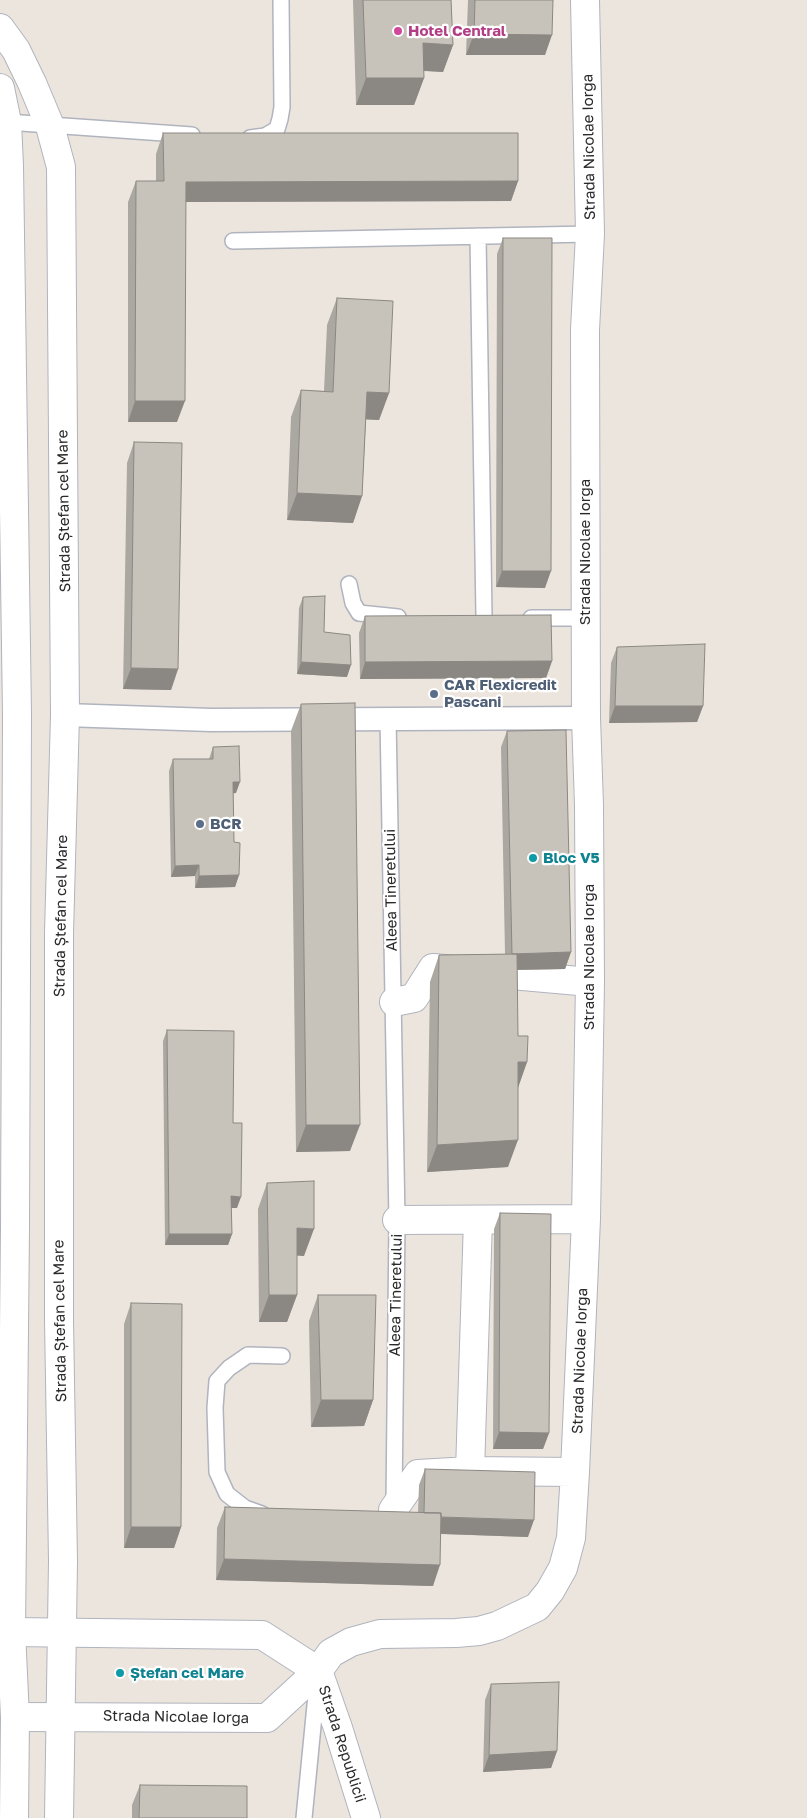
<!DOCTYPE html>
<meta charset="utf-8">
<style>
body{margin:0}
canvas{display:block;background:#ece5dd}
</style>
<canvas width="807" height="1818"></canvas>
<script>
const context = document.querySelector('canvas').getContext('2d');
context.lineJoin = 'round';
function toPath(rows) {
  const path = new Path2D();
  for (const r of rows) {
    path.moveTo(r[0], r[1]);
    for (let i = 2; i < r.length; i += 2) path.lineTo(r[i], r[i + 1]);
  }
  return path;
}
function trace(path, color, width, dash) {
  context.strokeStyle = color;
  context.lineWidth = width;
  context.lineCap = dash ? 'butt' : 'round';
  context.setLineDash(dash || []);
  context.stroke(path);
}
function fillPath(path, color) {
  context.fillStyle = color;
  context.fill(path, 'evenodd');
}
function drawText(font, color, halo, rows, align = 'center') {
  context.font = font + ' "Golos Text",sans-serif';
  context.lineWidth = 4.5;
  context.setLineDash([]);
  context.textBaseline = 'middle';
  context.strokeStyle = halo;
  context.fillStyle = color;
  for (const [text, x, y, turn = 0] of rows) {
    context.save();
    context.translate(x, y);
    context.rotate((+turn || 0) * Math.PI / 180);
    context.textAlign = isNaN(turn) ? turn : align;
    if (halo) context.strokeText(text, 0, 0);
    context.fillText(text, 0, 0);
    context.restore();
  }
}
const service = toPath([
 [7,122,192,135],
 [250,138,265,136,277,129,280,119,282,107,281,0],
 [478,236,484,617],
 [233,241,590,234],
 [349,584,353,603,359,613,398,617],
 [531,618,585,618],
 [388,718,397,1220,394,1504],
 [262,1514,245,1508,227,1494,217,1472,215,1408,217,1381,229,1368,248,1355,282,1356],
 [304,1818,317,1685]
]);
const pedestrian = toPath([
 [65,715,211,720,586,718]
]);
const minor = toPath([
 [394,1002,414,998,433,968,590,982],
 [397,1220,586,1219],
 [470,1471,575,1472],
 [393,1510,418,1474,470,1471,478,1220],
 [11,1632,262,1635,318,1671],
 [318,1671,338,1728,366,1818],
 [15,1717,267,1718,318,1671,331,1653,351,1642,380,1634,456,1633,479,1631,497,1626,537,1607,550,1591,563,1568,571,1538,575,1472,586,1219,590,982,589,805,586,718,585,330,590,234,585,0]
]);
const secondary = toPath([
 [0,28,16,50,32,83,50,126,61,167,65,715,59,933,59,1320,63,1561,59,1818],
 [0,88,7,122,9,166,17,715,15,1228,11,1632,15,1717,14,1818]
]);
const wall = toPath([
 [353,0,451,0,453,45,443,72,423,71,424,78,414,105,356,105],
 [468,0,553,0,545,55,466,55],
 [163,133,518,181,511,201,185,202,177,422,128,422,128,202,136,181,156,181,156,154],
 [503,238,545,588,496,587,497,254],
 [337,298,389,393,379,420,366,419,362,496,353,523,287,520,291,417,301,390,324,391,327,325],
 [134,442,178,669,171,690,123,689,127,463],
 [303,597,324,632,347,677,297,674,299,608],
 [365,616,552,661,546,678,360,679,359,633],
 [617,647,703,706,697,722,609,723,611,663],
 [301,704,350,1151,296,1152,291,731],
 [507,731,571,952,565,969,517,970,518,1036,527,1062,518,1087,508,1167,427,1172,430,982,439,955,505,954,501,747],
 [213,747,236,793,233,793,234,842,239,875,235,887,195,888,195,876,171,877,169,771,173,759,209,759],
 [167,1030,233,1123,237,1208,231,1208,232,1234,228,1245,165,1245,163,1041],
 [267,1183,304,1256,297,1255,297,1295,287,1322,259,1322,258,1209],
 [500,1213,549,1433,543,1449,493,1449,494,1229],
 [318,1295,373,1400,364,1426,311,1427,309,1321],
 [131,1303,181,1527,174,1548,124,1548,124,1324],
 [425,1469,528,1537,441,1534,433,1586,216,1580,217,1528,225,1507,418,1513,419,1485],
 [491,1684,557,1751,551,1768,483,1772,485,1700],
 [140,1785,247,1818,132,1818,132,1805]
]);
const shadedWall = toPath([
 [474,34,552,35,545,55,466,55],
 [423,43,453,45,443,72,413,70],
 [366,78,424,78,414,105,356,105],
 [518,181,511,201,178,202,186,182],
 [367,392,389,393,379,420,357,419],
 [135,401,185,401,177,422,128,422],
 [297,493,362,496,353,523,287,520],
 [502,571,551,571,545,588,496,587],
 [552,661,546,678,360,679,365,662],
 [301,662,351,665,347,677,297,674],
 [131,668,178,669,171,690,123,689],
 [615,706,703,706,697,722,609,723],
 [233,782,240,782,236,793,229,794],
 [199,865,195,876,171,877,175,866],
 [239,875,235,887,195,888,199,876],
 [571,952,565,969,506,970,512,954],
 [518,1062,527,1062,518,1088],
 [306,1125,360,1125,350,1151,296,1152],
 [518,1140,508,1167,427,1172,437,1145],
 [231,1196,241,1197,237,1208,227,1208],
 [297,1228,314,1229,304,1256,287,1255],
 [169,1234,232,1234,228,1245,165,1245],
 [269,1295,297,1295,287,1322,259,1322],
 [321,1400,373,1400,364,1426,311,1427],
 [499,1432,549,1433,543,1449,493,1449],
 [424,1517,534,1520,528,1537,418,1533],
 [131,1527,181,1527,174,1548,124,1548],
 [224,1559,440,1565,433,1586,216,1580],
 [557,1751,551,1768,483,1772,489,1755]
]);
const building = toPath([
 [363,0,451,0,453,45,423,43,424,78,366,78,363,0],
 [475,0,553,0,552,35,474,34,475,0],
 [163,133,518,133,518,181,186,182,185,401,135,401,136,181,164,181,163,133],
 [503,238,552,238,551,571,502,571,503,238],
 [337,298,393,301,389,393,367,392,362,496,297,493,301,390,333,392,337,298],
 [134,442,182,443,178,669,131,668,134,442],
 [325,596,324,632,350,635,351,665,301,662,303,597,325,596],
 [551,615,552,661,365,662,365,616,551,615],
 [705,644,703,706,615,706,617,647,705,644],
 [355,703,360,1125,306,1125,301,704,355,703],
 [566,730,571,952,512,954,507,731,566,730],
 [239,746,240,782,233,782,234,842,240,843,239,875,199,876,199,865,175,866,173,759,213,759,213,747,239,746],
 [517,954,518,1036,528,1036,527,1062,518,1062,518,1140,437,1145,439,955,517,954],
 [167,1030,234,1031,233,1123,242,1123,241,1197,231,1196,232,1234,169,1234,167,1030],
 [314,1181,314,1229,297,1228,297,1295,269,1295,267,1183,314,1181],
 [500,1213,551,1214,549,1433,499,1432,500,1213],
 [318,1295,376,1295,373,1400,321,1400,318,1295],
 [131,1303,182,1304,181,1527,131,1527,131,1303],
 [425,1469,535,1472,534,1520,441,1517,441,1513,424,1513,425,1469],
 [225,1507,441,1513,440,1565,224,1559,225,1507],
 [559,1682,557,1751,489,1755,491,1684,559,1682],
 [140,1785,247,1786,247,1818,139,1818,140,1785]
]);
const markers = [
 [398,31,5,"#d1479c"],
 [434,694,5,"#5c6f8a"],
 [200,824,5,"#5c6f8a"],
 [533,858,5,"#0f9aa8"],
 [120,1673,5,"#0f9aa8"]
];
const hotelNames = [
 ["Hotel Central",408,31]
];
const streetNames = [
 ["Strada Nicolae Iorga",589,147,-91],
 ["Strada Ștefan cel Mare",64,511,-91],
 ["Strada Nicolae Iorga",585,552,-90],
 ["Aleea Tineretului",391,890,-91],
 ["Strada Ștefan cel Mare",61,916,-89],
 ["Strada Nicolae Iorga",589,957,-90],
 ["Aleea Tineretului",396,1295,-89],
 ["Strada Ștefan cel Mare",60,1321,-91],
 ["Strada Nicolae Iorga",580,1361,-88],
 ["Strada Nicolae Iorga",176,1717,1],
 ["Strada Republicii",342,1744,72]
];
const serviceNames = [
 ["CAR Flexicredit",444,685],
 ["Pascani",444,702],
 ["BCR",210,824]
];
const cultureNames = [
 ["Bloc V5",543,858],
 ["Ștefan cel Mare",130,1673]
];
trace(service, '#b0b4be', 18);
trace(pedestrian, '#b0b4be', 25);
trace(minor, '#b0b4be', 30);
trace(secondary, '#b0b4be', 30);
trace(service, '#fff', 15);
trace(pedestrian, '#fff', 22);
trace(minor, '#fff', 28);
trace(secondary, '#fff', 28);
fillPath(wall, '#aba8a1');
fillPath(shadedWall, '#8b8883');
fillPath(building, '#c7c3bb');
trace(building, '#8b8883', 1);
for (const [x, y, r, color] of markers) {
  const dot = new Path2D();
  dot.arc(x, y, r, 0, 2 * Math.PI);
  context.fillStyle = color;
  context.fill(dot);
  trace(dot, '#fff', 2);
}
drawText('bold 15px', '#b23c85', '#fff', hotelNames, 'left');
drawText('15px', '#2a2a2a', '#fff', streetNames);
drawText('bold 15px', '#4e5e75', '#fff', serviceNames, 'left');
drawText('bold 15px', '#0d838f', '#fff', cultureNames, 'left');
</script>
